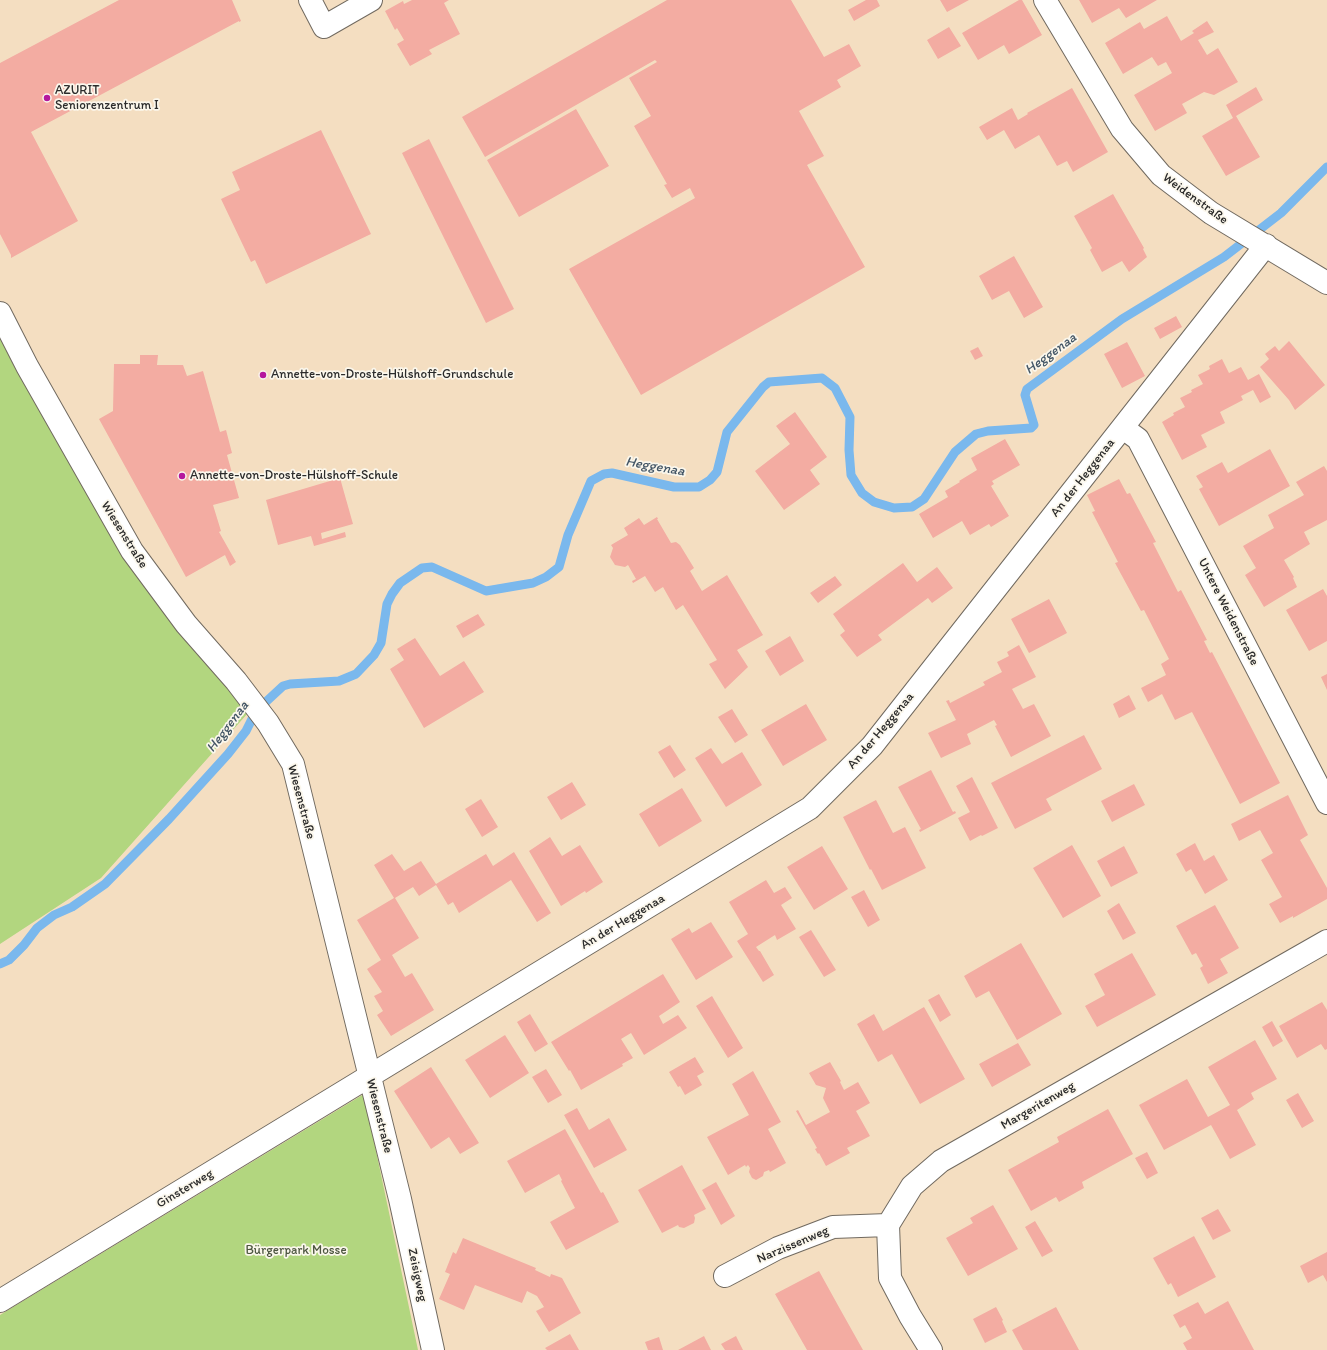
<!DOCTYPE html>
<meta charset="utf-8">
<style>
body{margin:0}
canvas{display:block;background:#f4dec1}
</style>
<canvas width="1327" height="1350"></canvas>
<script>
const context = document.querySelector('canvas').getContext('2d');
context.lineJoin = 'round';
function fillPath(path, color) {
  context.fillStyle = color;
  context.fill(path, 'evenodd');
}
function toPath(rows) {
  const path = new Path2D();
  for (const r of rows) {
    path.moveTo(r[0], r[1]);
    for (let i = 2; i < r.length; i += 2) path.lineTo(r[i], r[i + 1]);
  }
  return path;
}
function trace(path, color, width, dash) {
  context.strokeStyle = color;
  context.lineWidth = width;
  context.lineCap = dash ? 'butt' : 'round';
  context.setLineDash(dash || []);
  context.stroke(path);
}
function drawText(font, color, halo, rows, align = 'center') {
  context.font = font + ' Itim,sans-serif';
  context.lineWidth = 3.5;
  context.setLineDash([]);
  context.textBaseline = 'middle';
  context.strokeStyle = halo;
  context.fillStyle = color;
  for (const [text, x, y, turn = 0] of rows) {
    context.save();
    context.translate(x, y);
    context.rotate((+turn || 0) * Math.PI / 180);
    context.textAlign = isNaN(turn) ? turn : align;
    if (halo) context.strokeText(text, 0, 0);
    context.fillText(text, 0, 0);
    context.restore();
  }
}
const green = toPath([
 [0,327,108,511,256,704,101,878,0,944],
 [364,1094,418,1350,0,1350,0,1315]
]);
const stream = toPath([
 [0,964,9,960,24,945,37,928,54,915,72,907,105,884,169,819,228,754,246,731,256,711,283,686,290,684,339,681,356,674,374,655,381,643,387,604,392,594,400,583,422,568,432,567,486,591,533,583,546,577,559,567,568,535,591,481,604,474,612,473,674,487,699,487,710,480,717,472,727,432,763,387,769,382,822,378,835,388,850,417,849,450,851,475,862,493,874,502,894,508,912,507,924,499,955,452,976,434,988,431,1031,428,1034,425,1025,395,1027,389,1122,319,1224,257,1281,213,1327,167]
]);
const building = toPath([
 [119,0,232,0,241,21,239,22,239,21,31,132,78,221,11,258,11,255,0,234,0,63],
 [412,0,449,0,444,3,460,34,429,50,432,54,410,66,397,44,404,40,397,28,395,30,385,11,403,1,404,4],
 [667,0,791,0,824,57,849,44,861,66,837,80,841,87,799,111,824,156,807,165,865,267,641,395,569,269,695,198,690,188,672,198,664,185,667,184,634,126,651,116,629,78,657,62,655,60,485,157,462,117],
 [866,0,877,0,880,6,854,21,848,10],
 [940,0,969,0,947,12],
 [1019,0,1022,0,1042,35,1009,54,1004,45,978,60,962,33],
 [1079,0,1157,0,1126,18,1119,8,1092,23],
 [1167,16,1181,41,1194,33,1192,31,1207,21,1214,32,1198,40,1207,55,1218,48,1238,82,1214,95,1204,92,1182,104,1187,113,1155,131,1134,95,1172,73,1166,62,1158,66,1152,57,1123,74,1105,43,1140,22,1144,29],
 [949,27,961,46,938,59,927,40],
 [1256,87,1263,100,1236,116,1260,157,1226,176,1202,136,1233,118,1226,105],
 [1072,88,1108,152,1073,172,1067,161,1057,166,1039,135,1015,149,1004,130,987,140,979,127,1012,108,1018,120,1028,114,1027,113],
 [576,109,609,166,519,217,487,160],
 [321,130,371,234,266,284,255,260,251,262,221,199,240,190,232,172],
 [429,139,514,309,486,323,402,153],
 [1113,194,1144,248,1143,249,1147,257,1129,272,1122,261,1102,272,1090,250,1092,248,1074,216],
 [1014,256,1043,307,1024,318,1009,291,992,300,979,276],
 [1176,316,1182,327,1160,339,1154,328],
 [1289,341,1325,385,1295,410,1289,400,1260,367,1269,359,1265,354,1275,346,1279,351],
 [1127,342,1145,376,1122,388,1104,354],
 [978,347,983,356,975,360,970,351],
 [140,355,158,355,157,365,183,365,187,376,203,371,220,432,226,430,232,453,227,455,239,498,213,505,221,531,219,532,236,562,230,566,225,555,186,577,99,419,113,411,114,364,140,364],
 [1222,359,1229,373,1241,367,1248,380,1259,374,1271,397,1260,403,1253,390,1241,396,1243,400,1220,412,1225,423,1201,435,1207,447,1182,460,1162,422,1174,415,1173,413,1185,407,1180,398,1192,392,1191,390,1203,384,1198,375,1210,369,1209,366],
 [795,412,827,457,810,470,820,484,784,510,755,471,790,444,776,426],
 [1005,439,1020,465,992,481,994,484,991,486,1009,516,991,527,989,524,970,535,962,521,933,538,919,514,948,497,945,491,960,482,959,481,977,470,971,458],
 [1270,449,1290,486,1219,526,1199,489,1203,487,1196,476,1222,462,1228,473],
 [1324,466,1327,471,1327,520,1304,532,1310,544,1284,560,1294,577,1293,578,1297,587,1264,607,1245,575,1256,568,1243,546,1274,528,1268,515,1304,495,1296,482],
 [340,478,353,524,321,533,322,539,345,532,346,537,314,546,311,536,278,545,266,500],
 [1119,479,1127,494,1130,493,1156,542,1153,543,1178,592,1181,590,1207,640,1204,641,1210,653,1212,652,1280,783,1240,804,1192,712,1175,720,1162,694,1148,702,1141,688,1166,675,1161,664,1169,659,1144,610,1141,611,1115,563,1118,562,1092,512,1095,511,1087,495],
 [657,517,658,519,657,519,671,543,676,542,680,545,694,568,690,571,702,591,727,575,763,635,737,650,748,667,725,689,709,664,717,660,683,605,676,610,663,587,655,592,645,576,633,583,632,581,636,579,628,565,625,567,615,565,610,557,613,548,611,545,628,535,624,528,639,518,644,525],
 [903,563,917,582,937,567,953,588,932,603,928,598,878,635,882,640,857,657,840,635,845,631,833,614],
 [835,576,842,585,818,603,810,593],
 [1323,589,1327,596,1327,641,1309,651,1286,610],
 [1049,599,1067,633,1029,653,1011,619],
 [478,614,485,625,463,638,456,626],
 [790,636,804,661,780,676,765,651],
 [415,638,440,676,464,661,484,692,424,728,390,669,404,660,397,649],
 [1019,645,1036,677,1012,689,1023,709,1034,704,1051,736,1011,757,995,726,997,725,994,720,967,734,971,744,941,758,928,733,956,720,946,701,949,700,950,703,985,685,983,682,1002,672,997,662,1009,656,1007,652],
 [1327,674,1327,690,1321,677],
 [1129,695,1136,709,1119,718,1113,704],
 [806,704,827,740,783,766,761,730],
 [732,709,748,735,735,743,718,717],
 [1084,735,1102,769,1046,799,1052,810,1015,829,991,783],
 [670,745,686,770,674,778,658,752],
 [711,748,722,764,742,752,762,785,726,807,695,758],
 [931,770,953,812,955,811,956,813,920,832,919,830,921,829,898,787],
 [972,777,998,828,982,836,981,835,970,841,958,818,970,812,956,786],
 [572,782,586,805,561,820,547,797],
 [1134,784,1145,805,1112,822,1101,801],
 [682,788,702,821,659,847,639,814],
 [1288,795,1308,835,1300,840,1327,888,1327,899,1293,918,1293,916,1280,923,1269,904,1282,897,1261,860,1273,853,1260,830,1239,841,1231,824],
 [481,799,498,827,482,837,465,809],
 [876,800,893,833,905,827,926,868,882,890,871,869,870,870,843,817],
 [550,837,562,856,580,845,603,882,586,893,585,891,561,906,529,851],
 [1195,843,1204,861,1214,855,1228,880,1205,894,1191,869,1186,872,1176,854],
 [1072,845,1101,896,1063,918,1033,868],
 [822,846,848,889,814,910,787,867],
 [1124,846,1138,873,1111,887,1097,861],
 [514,852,551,913,537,922,511,880,459,913,453,902,448,905,436,885,419,896,413,887,395,898,419,938,392,955,405,977,412,973,434,1010,391,1036,377,1015,383,1011,374,996,382,992,367,969,381,960,357,920,394,898,374,865,392,854,404,871,421,861,436,884,486,854,493,866],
 [766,880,774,893,785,887,792,898,781,905,796,929,777,940,775,935,756,947,759,951,760,951,774,975,763,982,737,941,748,934,729,902],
 [864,890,880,920,868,927,851,897],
 [1119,903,1136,933,1123,940,1107,911],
 [1215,905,1239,948,1220,959,1228,973,1208,984,1200,968,1203,966,1196,953,1192,955,1176,926],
 [711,922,733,957,696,980,671,939,689,928,692,933],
 [811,930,836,970,824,977,799,937],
 [1021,943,1062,1014,1017,1040,989,991,976,998,964,976],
 [1132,953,1156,995,1097,1027,1085,1006,1105,995,1094,974],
 [663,974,680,1002,659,1016,663,1024,678,1015,687,1028,644,1055,631,1033,621,1039,633,1058,622,1064,623,1066,581,1090,570,1070,569,1071,551,1042],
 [939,994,951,1015,940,1022,928,1000],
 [712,996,743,1048,728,1058,696,1006],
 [1322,1002,1327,1010,1327,1049,1325,1050,1321,1044,1297,1058,1279,1026],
 [924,1007,965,1079,920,1104,892,1054,878,1062,857,1024,874,1014,883,1031],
 [530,1014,548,1044,535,1052,517,1022],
 [1272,1021,1283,1041,1273,1047,1262,1027],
 [505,1035,529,1073,490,1098,465,1060],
 [1255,1040,1277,1079,1251,1093,1254,1099,1237,1110,1256,1145,1230,1159,1211,1125,1164,1150,1139,1105,1187,1079,1208,1117,1230,1105,1208,1067],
 [1018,1043,1031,1065,992,1087,979,1064],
 [695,1057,704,1072,697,1076,702,1085,685,1095,680,1086,678,1087,669,1072],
 [830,1062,841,1081,840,1082,844,1090,858,1082,870,1103,856,1111,870,1136,847,1148,850,1153,826,1166,819,1153,818,1154,815,1149,817,1148,796,1111,798,1110,806,1125,830,1112,823,1098,826,1088,816,1085,809,1073],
 [431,1067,479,1143,460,1154,449,1137,431,1149,394,1091],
 [546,1069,562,1095,548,1103,532,1077],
 [753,1071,781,1122,768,1129,786,1163,770,1172,769,1170,764,1172,763,1176,756,1180,752,1178,749,1172,750,1168,748,1165,746,1167,745,1165,728,1175,707,1137,749,1115,732,1084],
 [1298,1093,1314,1121,1302,1128,1286,1100],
 [577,1108,589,1130,609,1118,627,1150,594,1168,564,1115],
 [1108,1109,1133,1154,1082,1182,1084,1188,1059,1202,1056,1197,1031,1211,1008,1170,1059,1142,1057,1137],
 [565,1129,601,1193,603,1192,619,1222,566,1250,550,1222,575,1208,561,1181,562,1180,559,1174,525,1193,507,1161],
 [1147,1152,1158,1173,1147,1179,1135,1158],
 [682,1165,706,1209,694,1215,695,1218,694,1223,684,1228,679,1227,678,1225,662,1233,638,1190],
 [716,1182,735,1216,721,1225,702,1190],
 [993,1205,1018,1249,968,1276,946,1238,973,1223,970,1218],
 [1218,1209,1231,1231,1213,1240,1201,1218],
 [1035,1221,1053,1251,1042,1257,1025,1227],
 [1194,1236,1216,1277,1178,1297,1171,1283,1168,1285,1153,1258],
 [463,1238,536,1268,535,1270,550,1277,551,1274,562,1278,581,1313,549,1332,536,1311,544,1307,537,1296,527,1291,522,1303,475,1285,464,1310,439,1299,450,1274,445,1272,453,1252,456,1254],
 [1327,1252,1327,1282,1323,1275,1308,1283,1300,1266],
 [819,1271,840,1309,863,1350,807,1350,775,1294],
 [1228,1301,1254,1350,1187,1350,1183,1343,1192,1338,1185,1325,1180,1328,1173,1315,1198,1302,1205,1314],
 [996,1307,1003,1320,1002,1321,1007,1332,985,1343,973,1319],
 [1056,1307,1079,1350,1023,1350,1012,1330],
 [570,1334,579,1350,547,1350,545,1348],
 [704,1336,711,1350,678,1350],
 [736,1336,743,1350,725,1350,721,1344],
 [659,1337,663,1350,648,1350,645,1342]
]);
const minor = toPath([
 [310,0,324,27,371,0],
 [1045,0,1122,129,1161,175,1211,213,1327,283],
 [0,313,27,366,132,551,186,624,236,681,268,723,293,764,400,1199,433,1350],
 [1123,428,1138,439,1327,803],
 [725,1276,778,1248,833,1227,888,1225],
 [0,1301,810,808,872,746,1266,245],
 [931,1350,910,1316,890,1278,888,1225,912,1186,941,1161,1327,941]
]);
const markers = [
 [47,98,4,"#b5179e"],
 [263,375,4,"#b5179e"],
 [182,476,4,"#b5179e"]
];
const poiNames = [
 ["AZURIT",55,91],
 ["Seniorenzentrum I",55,106],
 ["Annette-von-Droste-Hülshoff-Grundschule",271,375],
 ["Annette-von-Droste-Hülshoff-Schule",190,476]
];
const streetNames = [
 ["Weidenstraße",1195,199,36],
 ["An der Heggenaa",1083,478,-52],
 ["Wiesenstraße",124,535,58],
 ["Untere Weidenstraße",1228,612,63],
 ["An der Heggenaa",881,731,-50],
 ["Wiesenstraße",301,802,75],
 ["An der Heggenaa",623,922,-31],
 ["Margeritenweg",1038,1106,-30],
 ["Wiesenstraße",379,1116,76],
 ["Ginsterweg",185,1189,-31],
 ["Narzissenweg",793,1245,-23],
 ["Zeisigweg",417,1275,78]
];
const parkNames = [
 ["Bürgerpark Mosse",296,1251]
];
const waterNames = [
 ["Heggenaa",1051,354,-36],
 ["Heggenaa",655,467,10],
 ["Heggenaa",228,727,-53]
];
fillPath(green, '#b2d67f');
trace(stream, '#7ab8ed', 9);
fillPath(building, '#f3aca2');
trace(minor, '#716a60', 24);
trace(minor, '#fff', 22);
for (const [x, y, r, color] of markers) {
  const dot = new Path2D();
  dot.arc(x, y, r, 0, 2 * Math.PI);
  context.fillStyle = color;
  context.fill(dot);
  trace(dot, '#fbf7ec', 1.5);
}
drawText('13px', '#2b2b2b', '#fbf7ec', poiNames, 'left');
drawText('13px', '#2b2b2b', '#fbf7ec', streetNames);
drawText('13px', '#4d5640', '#fbf7ec', parkNames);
drawText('italic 14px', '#435565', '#fbf7ec', waterNames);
</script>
